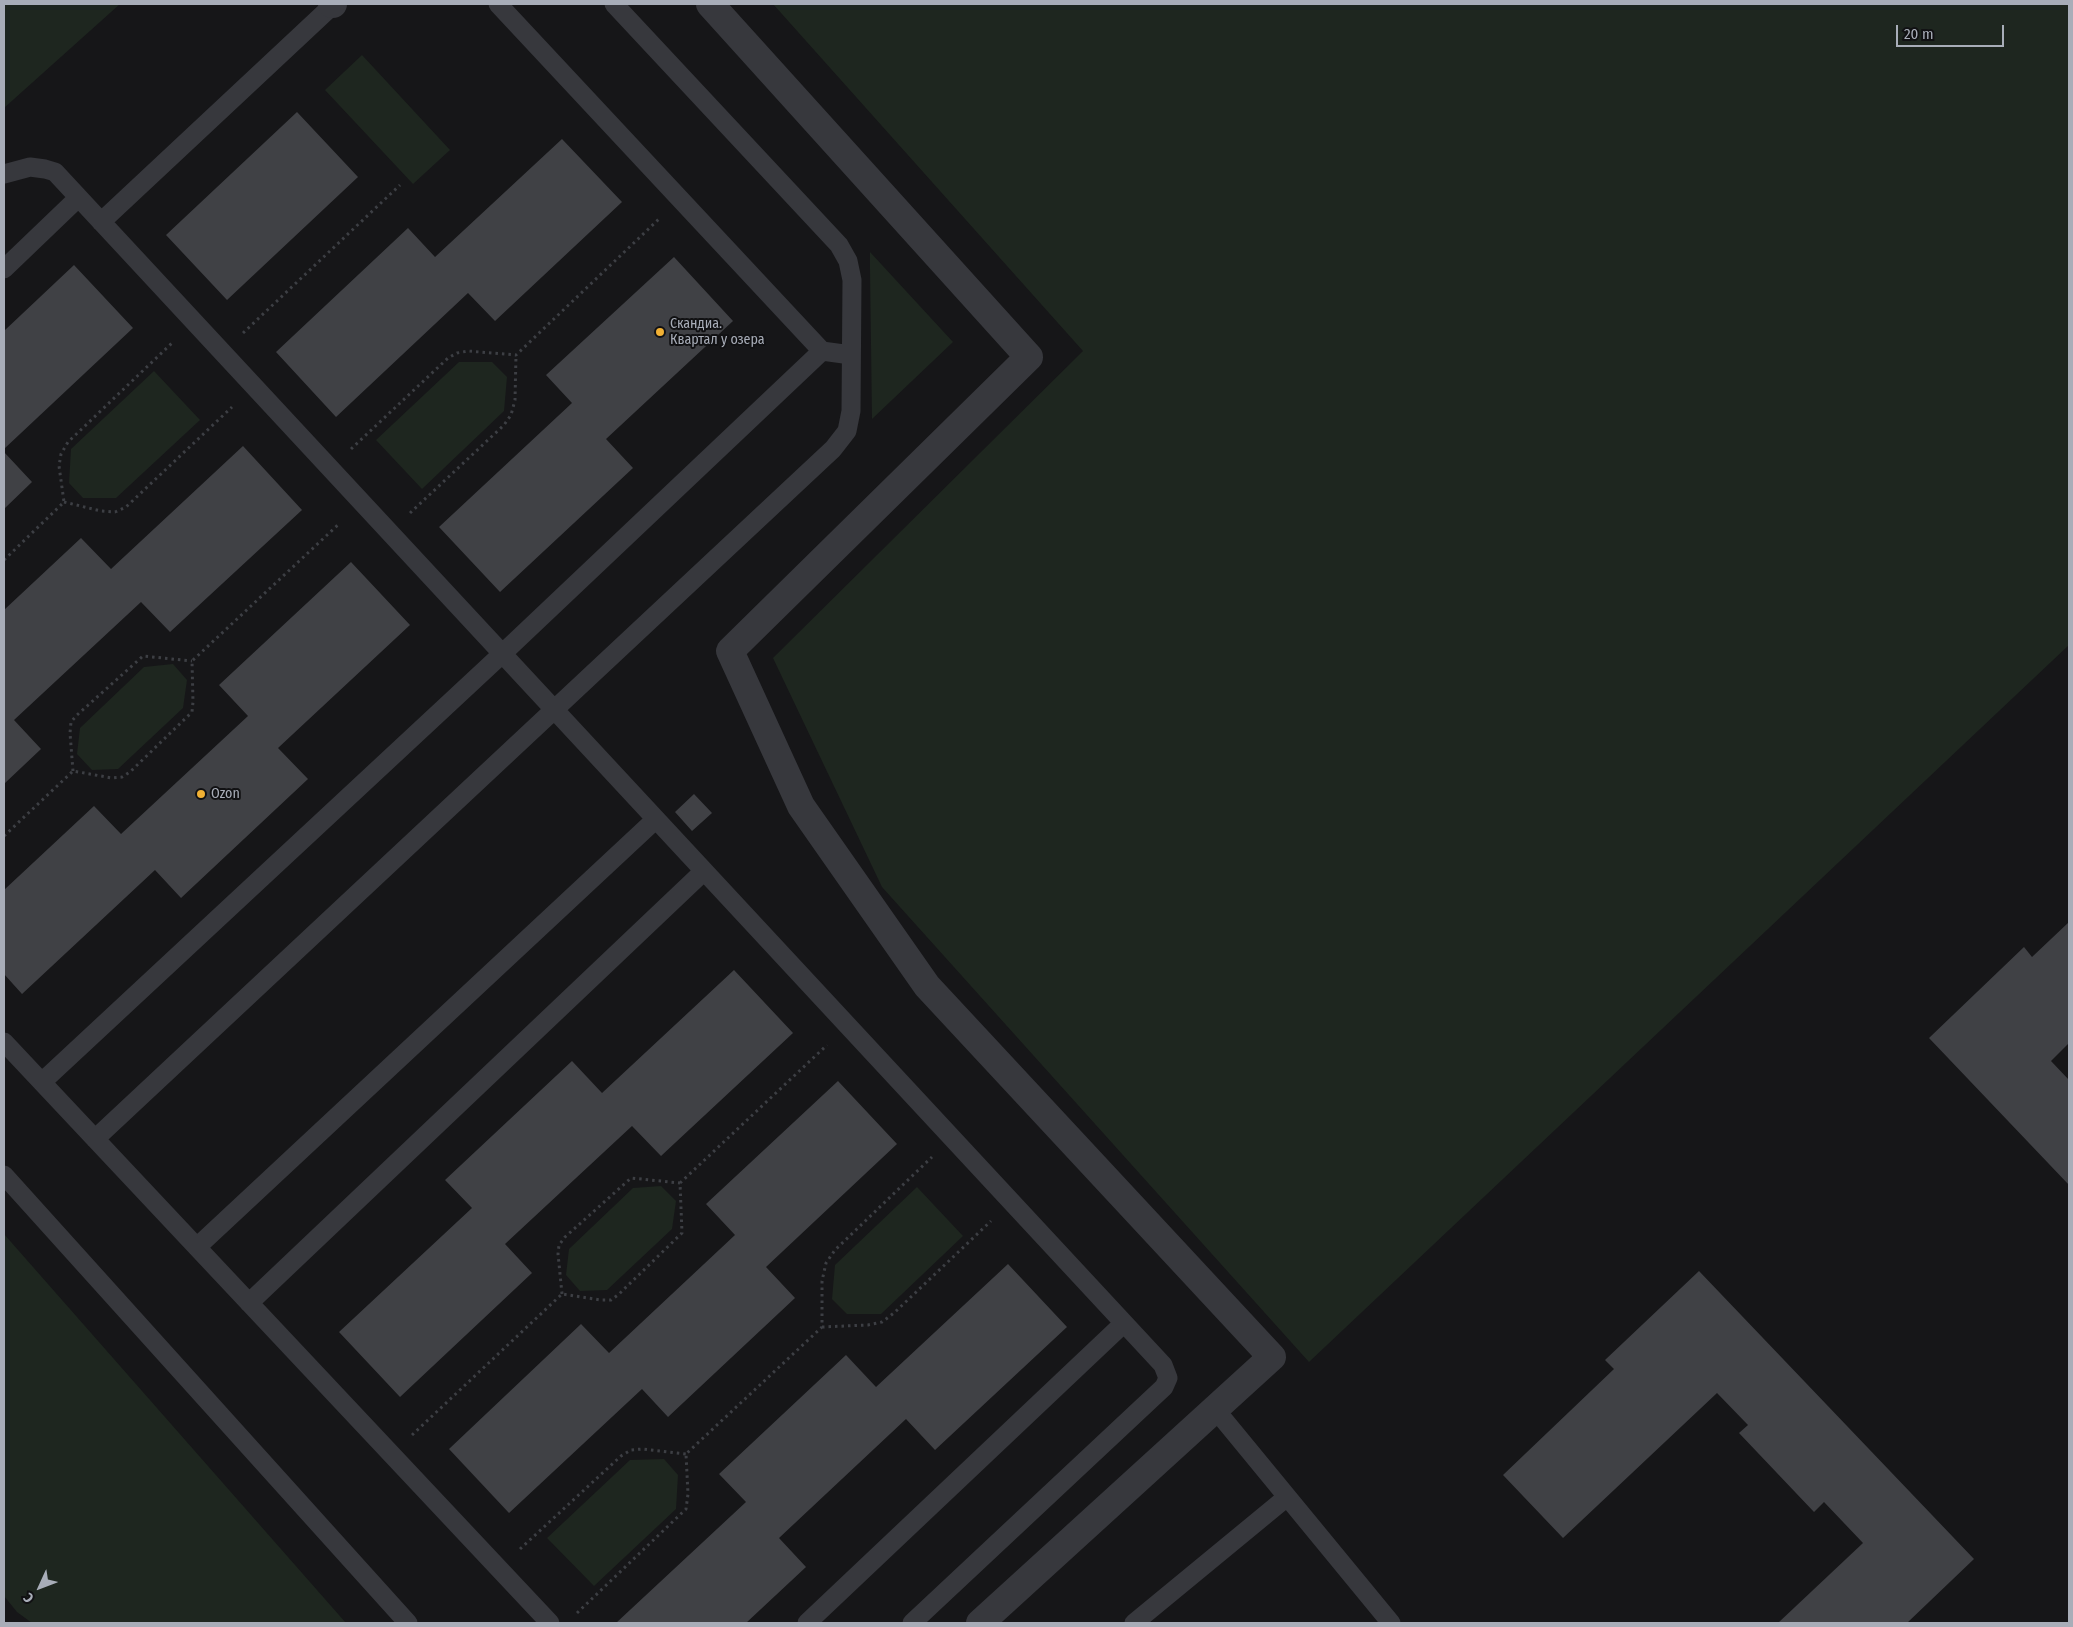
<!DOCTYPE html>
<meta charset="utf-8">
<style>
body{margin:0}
#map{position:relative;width:2073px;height:1627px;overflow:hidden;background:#161618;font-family:"Fira Sans Condensed",sans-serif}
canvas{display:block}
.frame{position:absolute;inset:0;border:5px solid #a8adb8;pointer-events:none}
.north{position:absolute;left:15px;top:1562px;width:50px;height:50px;-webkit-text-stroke:4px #111113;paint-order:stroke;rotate:227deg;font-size:14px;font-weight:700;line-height:20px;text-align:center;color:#a8adb8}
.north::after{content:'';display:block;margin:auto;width:18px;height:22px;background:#a8adb8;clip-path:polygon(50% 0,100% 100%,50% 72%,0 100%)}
.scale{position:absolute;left:1896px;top:25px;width:108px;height:22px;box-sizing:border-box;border:2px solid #a8adb8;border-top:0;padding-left:6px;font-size:15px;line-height:18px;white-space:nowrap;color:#a8adb8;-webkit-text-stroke:4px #111113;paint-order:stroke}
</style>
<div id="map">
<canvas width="2073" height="1627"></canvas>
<div class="frame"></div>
<div class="north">С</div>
<div class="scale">20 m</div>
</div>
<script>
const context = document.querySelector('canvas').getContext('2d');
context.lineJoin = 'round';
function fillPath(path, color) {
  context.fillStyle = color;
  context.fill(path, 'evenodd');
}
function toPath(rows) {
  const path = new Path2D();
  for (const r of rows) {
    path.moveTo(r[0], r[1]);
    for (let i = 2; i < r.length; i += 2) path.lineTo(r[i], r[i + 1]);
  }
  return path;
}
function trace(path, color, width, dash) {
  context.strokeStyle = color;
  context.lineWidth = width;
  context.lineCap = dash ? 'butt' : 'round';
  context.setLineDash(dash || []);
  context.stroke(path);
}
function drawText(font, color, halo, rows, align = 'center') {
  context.font = font + ' "Fira Sans Condensed",sans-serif';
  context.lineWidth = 4;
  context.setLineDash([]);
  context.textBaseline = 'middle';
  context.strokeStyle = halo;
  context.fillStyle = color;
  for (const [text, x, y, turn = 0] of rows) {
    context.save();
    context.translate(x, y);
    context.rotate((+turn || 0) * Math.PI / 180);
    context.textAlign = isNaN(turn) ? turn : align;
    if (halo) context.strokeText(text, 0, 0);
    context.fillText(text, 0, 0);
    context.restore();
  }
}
const green = toPath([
 [4,4,120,4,4,108],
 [773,4,2069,4,2069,645,1309,1362,882,887,773,658,1083,351],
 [362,55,450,150,413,184,325,90],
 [870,252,953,342,872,419,870,269],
 [459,362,492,362,507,377,504,411,422,489,376,440],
 [154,371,200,420,116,498,83,498,69,483,71,449],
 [173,664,187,680,183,708,118,769,92,770,77,754,80,728,144,667],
 [661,1186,676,1201,672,1229,607,1290,580,1291,566,1275,569,1249,633,1188],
 [917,1187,963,1236,881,1314,847,1314,832,1299,835,1265],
 [4,1234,346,1623,32,1623,17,1612,4,1596],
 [664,1459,678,1475,676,1509,594,1586,547,1538,630,1460]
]);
const building = toPath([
 [297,112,358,177,227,300,166,235],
 [562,139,622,202,495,321,468,293,336,417,276,352,408,228,435,257],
 [674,257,733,321,606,439,633,468,500,592,439,527,572,403,546,375],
 [74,265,133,328,4,449,4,331],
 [243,446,302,510,170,632,141,602,14,720,41,749,4,784,4,610,81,538,111,569],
 [4,452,32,482,4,509],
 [351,562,410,625,278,748,308,779,181,898,155,870,22,994,4,974,4,890,94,806,121,834,248,716,219,685],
 [694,794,712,813,692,831,675,812],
 [2069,922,2069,1043,2051,1061,2069,1080,2069,1185,1929,1038,2024,947,2032,957],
 [734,970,793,1033,661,1156,632,1126,505,1244,532,1273,400,1397,339,1332,472,1208,445,1180,572,1061,602,1093],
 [838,1081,897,1144,766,1267,795,1298,668,1417,642,1389,509,1513,449,1449,581,1324,609,1353,735,1235,706,1204],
 [1008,1264,1067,1327,935,1450,906,1419,779,1538,806,1567,746,1623,616,1623,746,1502,719,1474,846,1355,876,1387],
 [1699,1271,1974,1559,1907,1623,1778,1623,1863,1543,1824,1502,1814,1512,1739,1433,1748,1425,1717,1393,1563,1538,1503,1475,1614,1369,1605,1360]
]);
const path = toPath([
 [243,333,400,185],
 [351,449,448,358,457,353,468,351,516,355,660,218],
 [64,502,101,511,115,512,126,507,232,407],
 [410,513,504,425,511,415,515,400,516,355],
 [4,560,64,502,59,466,61,454,68,442,172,343],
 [73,771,70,733,71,722,77,715,143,656,192,661],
 [4,836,73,771,112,778,122,777,130,772,192,712,193,702,192,661,340,523],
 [680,1183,827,1045],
 [562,1294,558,1254,559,1245,565,1237,631,1178,680,1183],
 [822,1327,868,1325,882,1322,894,1313,991,1221],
 [412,1435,562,1294,601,1300,611,1300,618,1295,682,1233,680,1183],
 [520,1549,621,1456,631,1450,642,1449,686,1454],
 [577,1613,686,1509,688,1494,686,1454,822,1327,822,1281,826,1263,835,1250,932,1157]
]);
const lane = toPath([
 [498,4,822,351,851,355],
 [4,174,30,167,45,169,55,172,1163,1365,1168,1378,1164,1387,912,1623],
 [101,222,334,4],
 [4,269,78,198],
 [4,1042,550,1623],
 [42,1082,502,654,822,351],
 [95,1139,833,449,847,431,851,411,852,280,848,261,839,245,614,4],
 [4,1175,408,1623],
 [197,1247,656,819],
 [249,1303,704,871],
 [1215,1409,1391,1623],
 [807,1623,1124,1323],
 [1134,1623,1287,1497]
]);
const street = toPath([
 [332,4,333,4],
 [710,4,1029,357,730,651,801,806,927,986,1272,1357,980,1623]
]);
const markers = [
 [660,332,5,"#f2b134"],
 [201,794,5,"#f2b134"]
];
const poiNames = [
 ["Скандиа.",670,324],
 ["Квартал у озера",670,340],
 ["Ozon",211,794]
];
fillPath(green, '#1e261f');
fillPath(building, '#404145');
trace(path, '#3d3f44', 3, [2.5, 4]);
trace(lane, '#37383d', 19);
trace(street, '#37383d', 28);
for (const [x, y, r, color] of markers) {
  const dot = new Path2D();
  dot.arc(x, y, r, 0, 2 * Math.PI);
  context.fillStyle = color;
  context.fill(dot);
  trace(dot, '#111113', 2);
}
drawText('14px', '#a8adb8', '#111113', poiNames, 'left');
</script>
